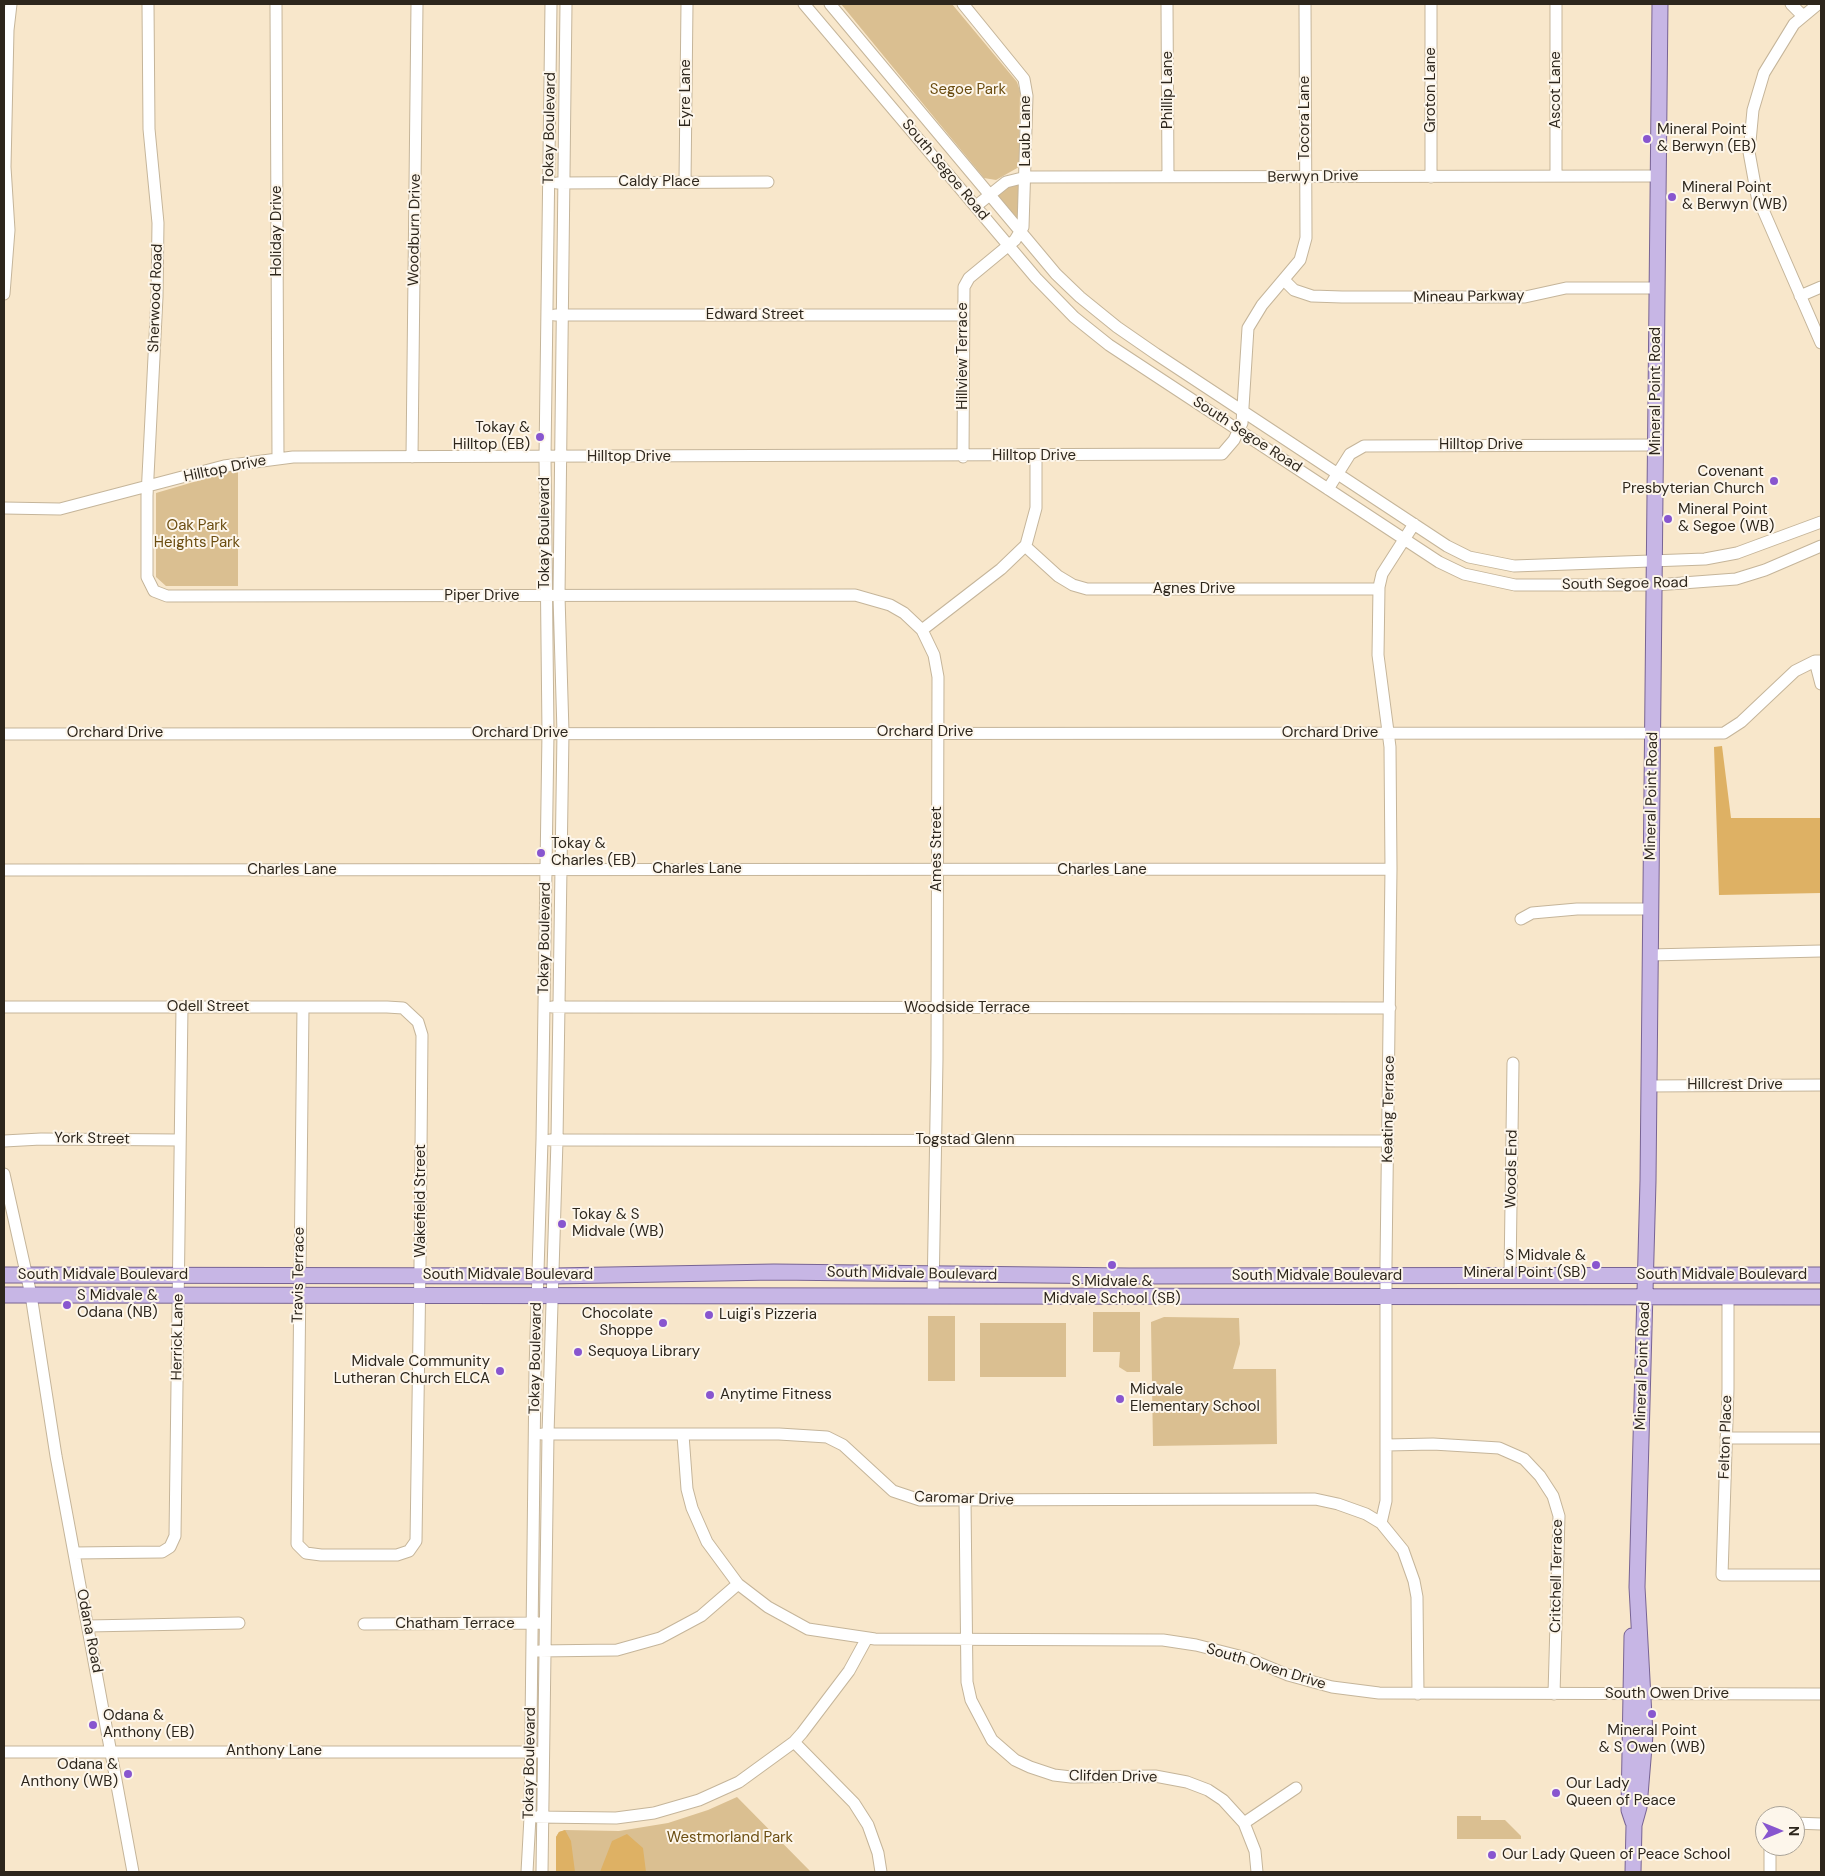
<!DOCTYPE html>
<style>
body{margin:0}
#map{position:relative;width:1825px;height:1876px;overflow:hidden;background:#f8e7cb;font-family:"DM Sans",sans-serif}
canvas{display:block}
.frame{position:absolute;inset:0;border:5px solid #2d261c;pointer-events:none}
.north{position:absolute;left:1755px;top:1806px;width:50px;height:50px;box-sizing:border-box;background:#fdf6eb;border:1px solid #aaa398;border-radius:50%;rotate:90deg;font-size:14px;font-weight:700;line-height:20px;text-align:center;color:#2d261c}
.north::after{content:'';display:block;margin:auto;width:18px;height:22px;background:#8856cf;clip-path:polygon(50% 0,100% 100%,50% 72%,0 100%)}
</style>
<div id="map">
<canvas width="1825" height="1876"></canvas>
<div class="frame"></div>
<div class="north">N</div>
</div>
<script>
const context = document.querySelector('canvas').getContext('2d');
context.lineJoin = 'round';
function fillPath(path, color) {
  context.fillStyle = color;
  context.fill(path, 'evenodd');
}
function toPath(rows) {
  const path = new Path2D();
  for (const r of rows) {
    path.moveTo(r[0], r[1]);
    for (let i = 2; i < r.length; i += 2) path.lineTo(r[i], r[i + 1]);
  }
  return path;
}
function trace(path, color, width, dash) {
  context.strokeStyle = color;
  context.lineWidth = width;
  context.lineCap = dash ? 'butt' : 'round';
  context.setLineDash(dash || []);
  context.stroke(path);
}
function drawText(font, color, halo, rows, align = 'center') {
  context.font = font + ' "DM Sans",sans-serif';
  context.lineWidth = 4;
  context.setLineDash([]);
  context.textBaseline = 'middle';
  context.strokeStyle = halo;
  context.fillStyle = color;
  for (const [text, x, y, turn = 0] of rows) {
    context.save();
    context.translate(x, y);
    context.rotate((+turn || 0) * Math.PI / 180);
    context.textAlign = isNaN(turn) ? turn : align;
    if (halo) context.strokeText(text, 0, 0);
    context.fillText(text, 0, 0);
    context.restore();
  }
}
const green = toPath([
 [841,4,952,4,1017,82,1020,91,1019,167,996,180,984,178],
 [1021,178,1023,227,989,194],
 [238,469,238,586,166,586,156,577,156,493],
 [1093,1312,1140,1312,1140,1372,1127,1372,1119,1367,1120,1352,1093,1352],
 [928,1316,955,1316,955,1381,928,1381],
 [1164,1317,1239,1318,1240,1344,1233,1369,1276,1369,1277,1444,1153,1446,1151,1322],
 [980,1323,1066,1323,1066,1377,980,1377],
 [737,1797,811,1872,556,1872,556,1837,559,1832,565,1830,619,1831,668,1823,708,1810],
 [1457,1816,1481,1816,1481,1820,1505,1820,1521,1836,1521,1839,1457,1839]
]);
const forest = toPath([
 [1722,746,1731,818,1821,818,1821,893,1719,895,1714,747],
 [565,1830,571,1841,575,1872,556,1872,556,1837,559,1832],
 [627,1834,643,1848,646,1872,600,1872,612,1841]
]);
const minor = toPath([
 [148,4,149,129,158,223,157,297,147,496,147,577,154,591,167,596,855,595,890,605,904,613,922,630],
 [276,4,278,458],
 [804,4,1036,278,1074,317,1109,345,1439,562,1464,574,1515,585,1656,585,1736,579,1765,570,1821,546],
 [830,4,1056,274,1080,297,1117,327,1156,354,1447,546,1469,557,1514,566,1705,559,1737,553,1821,522],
 [1167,4,1168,177],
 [1556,4,1556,176],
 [1791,4,1803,16],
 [1818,4,1794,24,1764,73,1753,110,1749,152,1757,196,1821,343],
 [1431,177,1431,4],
 [685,182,687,4],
 [557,183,768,182],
 [976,206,1006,182,1026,177,1658,176],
 [1284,280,1294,290,1312,296,1342,297,1525,297,1566,288,1657,288],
 [4,294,9,230,5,167,8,30,11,4],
 [1800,296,1821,287],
 [555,315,963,315],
 [412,457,417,4],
 [963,457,964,287,969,278,1015,240,1023,227,1027,96,1024,79,963,4],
 [1328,489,1350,454,1364,446,1656,445],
 [4,508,60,509,224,466,293,457,1222,454,1234,440,1242,423,1248,328,1262,305,1300,260,1306,238,1305,4],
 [1414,524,1382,574,1379,587,1378,655,1390,747,1391,869,1386,1263,1386,1501,1381,1523,1403,1550,1414,1581,1417,1597,1418,1694],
 [1025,546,1058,576,1073,585,1087,589,1378,589],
 [1815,661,1821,684],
 [4,734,1724,733,1741,722,1795,671,1815,661,1821,661],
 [4,870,1391,869],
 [1521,919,1532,913,1577,909,1651,909],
 [1650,955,1821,951],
 [4,1007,387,1007,403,1008,418,1022,422,1035,420,1264,416,1541,409,1551,397,1555,321,1555,306,1553,297,1544,303,1007],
 [552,1007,1390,1008],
 [1649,1086,1821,1085],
 [550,1140,1388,1141],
 [4,1141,41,1139,180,1140],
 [4,1174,31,1295,56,1456,133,1872],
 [1510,1275,1513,1063],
 [933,1296,937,1059,938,677,934,655,922,630,1001,569,1026,545,1036,508,1036,456],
 [1728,1298,1728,1389,1722,1575,1821,1575],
 [542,1434,779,1434,827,1437,843,1445,893,1491,920,1500,1315,1499,1338,1504,1366,1514,1381,1523],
 [683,1435,687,1489,692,1508,707,1542,738,1584,768,1607,808,1629,875,1639,1163,1640,1196,1645,1247,1658,1288,1675,1332,1687,1379,1693,1821,1694],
 [1726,1438,1821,1438],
 [1387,1445,1433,1444,1499,1448,1524,1459,1540,1476,1553,1496,1559,1516,1554,1694],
 [965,1500,967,1682,971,1700,992,1740,1015,1760,1030,1767,1054,1775,1071,1777,1155,1776,1187,1782,1208,1790,1223,1800,1244,1823,1255,1851,1257,1872],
 [74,1553,162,1552,170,1547,175,1536,182,1007],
 [364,1624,540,1623],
 [88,1626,239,1623],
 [539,1651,617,1650,660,1638,701,1616,738,1584],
 [794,1742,854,1803,868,1825,878,1853,881,1872],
 [4,1752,536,1752],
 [537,1817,616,1818,654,1813,699,1800,739,1782,794,1742,802,1733,849,1671,867,1638],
 [1244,1823,1296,1788],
 [1795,1823,1821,1824],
 [1770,1846,1770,1872],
 [527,1872,530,1817,535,1370,542,1140,548,733,545,457,551,4],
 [542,1872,548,1434,557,1140,563,732,559,596,566,4]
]);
const major = toPath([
 [4,1275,553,1276,774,1272,1129,1276,1821,1275],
 [4,1295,1821,1297],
 [1632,1636,1629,1810,1633,1822],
 [1633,1872,1634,1825,1639,1807,1645,1735,1637,1587,1648,1181,1660,4]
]);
const markers = [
 [1647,139,5,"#8856cf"],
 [1672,197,5,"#8856cf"],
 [540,437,5,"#8856cf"],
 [1774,481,5,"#8856cf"],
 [1668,519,5,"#8856cf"],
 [541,853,5,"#8856cf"],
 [562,1224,5,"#8856cf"],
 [1112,1265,5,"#8856cf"],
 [1596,1265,5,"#8856cf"],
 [67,1305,5,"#8856cf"],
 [709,1315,5,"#8856cf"],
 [663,1323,5,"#8856cf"],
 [578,1352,5,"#8856cf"],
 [500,1371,5,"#8856cf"],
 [710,1395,5,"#8856cf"],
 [1120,1399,5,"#8856cf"],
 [1652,1714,5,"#8856cf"],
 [93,1725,5,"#8856cf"],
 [128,1774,5,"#8856cf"],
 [1556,1793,5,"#8856cf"],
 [1492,1855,5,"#8856cf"]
];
const parkNames = [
 ["Segoe Park",968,90],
 ["Oak Park",197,526],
 ["Heights Park",197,543],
 ["Westmorland Park",730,1838]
];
const streetNames = [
 ["Phillip Lane",1168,90,-90],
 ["Groton Lane",1431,90,-90],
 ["Ascot Lane",1556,90,-90],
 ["Eyre Lane",686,93,-90],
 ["Tocora Lane",1305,118,-90],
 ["Tokay Boulevard",550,128,-89],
 ["Laub Lane",1026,131,-90],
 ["South Segoe Road",945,170,50],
 ["Berwyn Drive",1313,177,-1],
 ["Caldy Place",659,182],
 ["Woodburn Drive",415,230,-89],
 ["Holiday Drive",277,231,-90],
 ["Mineau Parkway",1469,297,-1],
 ["Sherwood Road",156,298,-88],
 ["Edward Street",755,315],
 ["Hillview Terrace",963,356,-90],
 ["Mineral Point Road",1656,391,-90],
 ["South Segoe Road",1247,435,33],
 ["Hilltop Drive",1481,445],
 ["Hilltop Drive",1034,456],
 ["Hilltop Drive",629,457],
 ["Hilltop Drive",225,469,-12],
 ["Tokay Boulevard",545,533,-90],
 ["South Segoe Road",1625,584,-1],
 ["Agnes Drive",1194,589],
 ["Piper Drive",482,596],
 ["Orchard Drive",925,732],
 ["Orchard Drive",115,733],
 ["Orchard Drive",520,733],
 ["Orchard Drive",1330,733],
 ["Mineral Point Road",1652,796,-89],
 ["Ames Street",937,849,-90],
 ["Charles Lane",697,869],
 ["Charles Lane",292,870],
 ["Charles Lane",1102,870],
 ["Tokay Boulevard",545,938,-89],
 ["Odell Street",208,1007],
 ["Woodside Terrace",967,1008],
 ["Hillcrest Drive",1735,1085],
 ["Keating Terrace",1389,1109,-89],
 ["York Street",92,1139,1],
 ["Togstad Glenn",965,1140],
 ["Woods End",1512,1169,-89],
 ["Wakefield Street",421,1201,-90],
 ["South Midvale Boulevard",912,1274,1],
 ["South Midvale Boulevard",103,1275],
 ["Travis Terrace",299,1275,-89],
 ["South Midvale Boulevard",508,1275],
 ["South Midvale Boulevard",1722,1275],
 ["South Midvale Boulevard",1317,1276],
 ["Herrick Lane",178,1337,-89],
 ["Tokay Boulevard",536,1358,-89],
 ["Mineral Point Road",1643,1366,-88],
 ["Felton Place",1726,1437,-88],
 ["Caromar Drive",964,1499,2],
 ["Critchell Terrace",1557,1576,-89],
 ["Chatham Terrace",455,1624],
 ["Odana Road",89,1631,79],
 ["South Owen Drive",1266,1667,17],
 ["South Owen Drive",1667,1694],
 ["Anthony Lane",274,1751],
 ["Tokay Boulevard",530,1763,-89],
 ["Clifden Drive",1113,1777,1]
];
const poiNames = [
 ["Mineral Point",1657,130],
 ["& Berwyn (EB)",1657,147],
 ["Mineral Point",1682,188],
 ["& Berwyn (WB)",1682,205],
 ["Tokay &",530,428,"right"],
 ["Hilltop (EB)",530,445,"right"],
 ["Covenant",1764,472,"right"],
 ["Presbyterian Church",1764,489,"right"],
 ["Mineral Point",1678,510],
 ["& Segoe (WB)",1678,527],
 ["Tokay &",551,844],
 ["Charles (EB)",551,861],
 ["Tokay & S",572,1215],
 ["Midvale (WB)",572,1232],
 ["S Midvale &",1586,1256,"right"],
 ["Mineral Point (SB)",1586,1273,"right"],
 ["S Midvale &",1112,1282,"center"],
 ["Midvale School (SB)",1112,1299,"center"],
 ["S Midvale &",77,1296],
 ["Odana (NB)",77,1313],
 ["Chocolate",653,1314,"right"],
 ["Shoppe",653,1331,"right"],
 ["Luigi's Pizzeria",719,1315],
 ["Sequoya Library",588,1352],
 ["Midvale Community",490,1362,"right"],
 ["Lutheran Church ELCA",490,1379,"right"],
 ["Midvale",1130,1390],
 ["Elementary School",1130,1407],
 ["Anytime Fitness",720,1395],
 ["Odana &",103,1716],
 ["Anthony (EB)",103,1733],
 ["Mineral Point",1652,1731,"center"],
 ["& S Owen (WB)",1652,1748,"center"],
 ["Odana &",118,1765,"right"],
 ["Anthony (WB)",118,1782,"right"],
 ["Our Lady",1566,1784],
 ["Queen of Peace",1566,1801],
 ["Our Lady Queen of Peace School",1502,1855]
];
fillPath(green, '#dabf91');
fillPath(forest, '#deb164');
trace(minor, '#c5b59a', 13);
trace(major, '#786494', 17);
trace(minor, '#fff', 11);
trace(major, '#c7b6e5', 15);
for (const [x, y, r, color] of markers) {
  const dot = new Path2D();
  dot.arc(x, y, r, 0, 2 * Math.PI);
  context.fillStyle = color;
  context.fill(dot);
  trace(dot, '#fdf6eb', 2);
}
drawText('15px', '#6b4d11', '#fdf6eb', parkNames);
drawText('15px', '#2d261c', '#fdf6eb', streetNames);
drawText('15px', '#2d261c', '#fdf6eb', poiNames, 'left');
</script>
